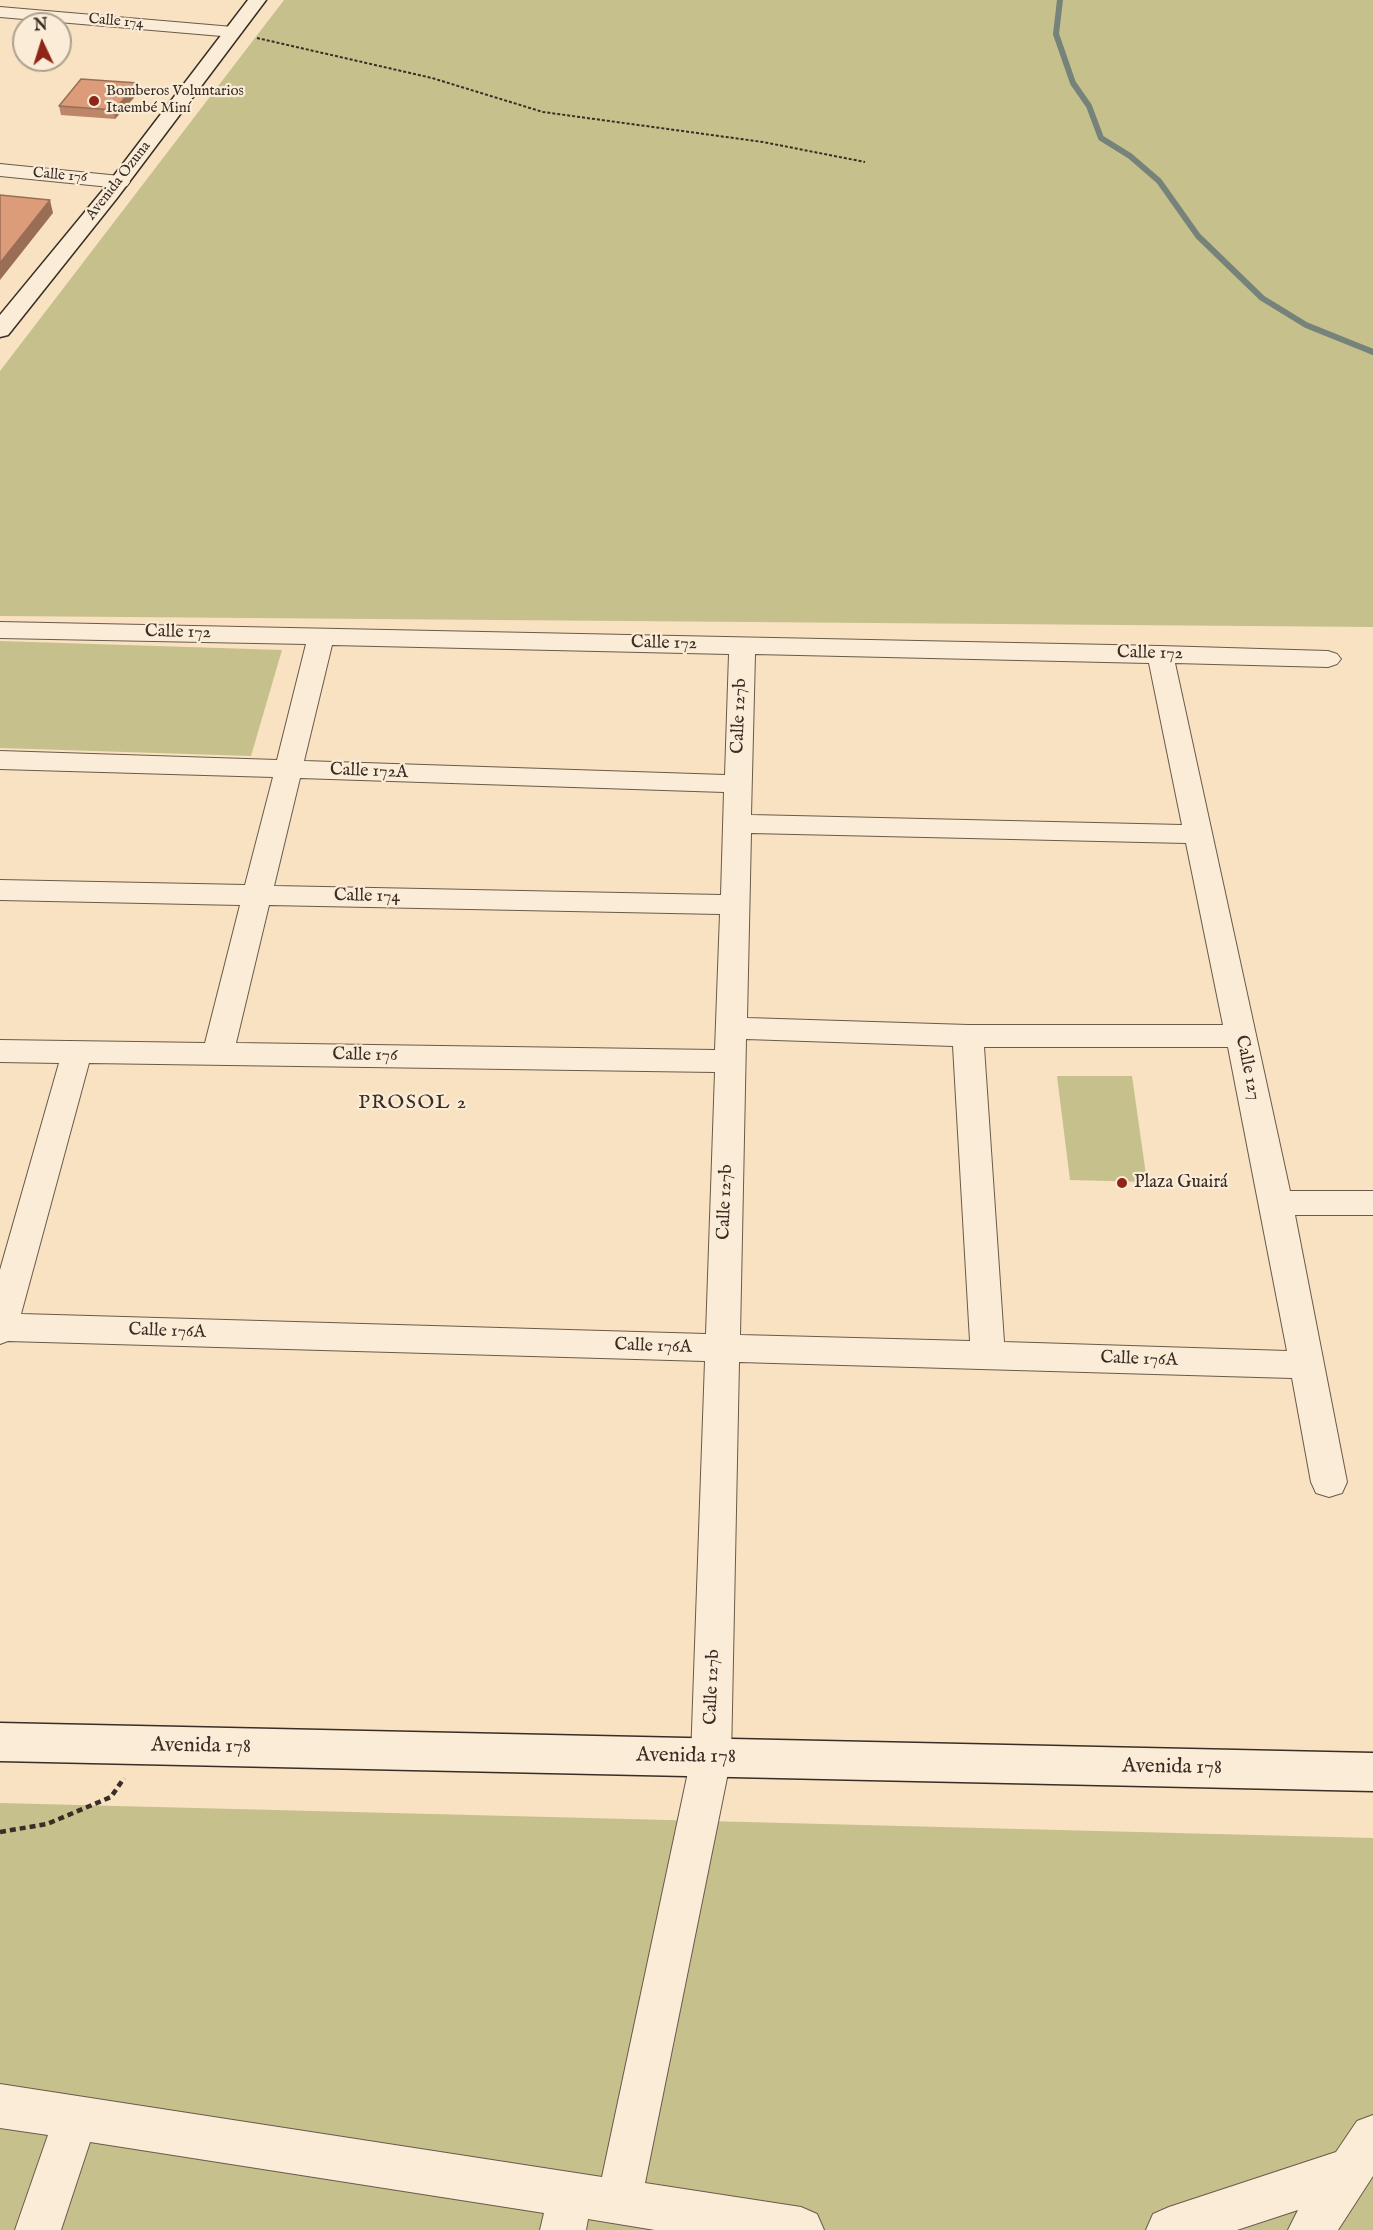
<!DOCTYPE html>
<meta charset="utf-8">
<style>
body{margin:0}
#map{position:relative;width:1373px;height:2230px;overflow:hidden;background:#f9e2c1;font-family:"IM FELL English",serif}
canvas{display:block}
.north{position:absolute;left:12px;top:12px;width:60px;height:60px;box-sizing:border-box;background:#fbecd7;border:2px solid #ada090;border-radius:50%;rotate:356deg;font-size:16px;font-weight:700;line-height:24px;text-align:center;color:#392d25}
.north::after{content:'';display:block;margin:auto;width:21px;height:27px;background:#8f2418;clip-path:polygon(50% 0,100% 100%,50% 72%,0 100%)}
</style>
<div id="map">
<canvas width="1373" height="2230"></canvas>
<div class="north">N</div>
</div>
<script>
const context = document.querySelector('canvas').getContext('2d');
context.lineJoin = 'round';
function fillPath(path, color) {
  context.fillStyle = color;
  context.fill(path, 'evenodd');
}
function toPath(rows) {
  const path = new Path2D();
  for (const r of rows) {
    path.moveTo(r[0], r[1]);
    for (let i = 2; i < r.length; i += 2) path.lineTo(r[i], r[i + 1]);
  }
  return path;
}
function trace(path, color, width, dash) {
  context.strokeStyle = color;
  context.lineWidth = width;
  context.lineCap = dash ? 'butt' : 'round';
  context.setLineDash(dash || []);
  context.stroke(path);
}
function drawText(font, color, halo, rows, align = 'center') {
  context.font = font + ' "IM FELL English",serif';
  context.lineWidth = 4.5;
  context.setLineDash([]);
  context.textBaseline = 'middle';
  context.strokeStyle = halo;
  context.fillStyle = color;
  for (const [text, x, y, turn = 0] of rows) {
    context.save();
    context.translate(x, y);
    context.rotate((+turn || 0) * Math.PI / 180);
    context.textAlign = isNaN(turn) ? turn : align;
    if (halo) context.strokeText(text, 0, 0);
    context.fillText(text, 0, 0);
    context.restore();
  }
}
const green = toPath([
 [284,0,1373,0,1373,627,0,616,0,371],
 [0,641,282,650,251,756,0,748],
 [1057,1076,1132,1076,1147,1182,1070,1180],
 [0,1803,1373,1838,1373,2230,0,2230]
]);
const stream = toPath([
 [1060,0,1056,34,1073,83,1089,106,1101,138,1130,156,1159,181,1198,236,1262,298,1306,325,1373,352]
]);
const pathFar1 = toPath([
 [257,38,432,78,543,112,763,142,865,162]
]);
const path = toPath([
 [0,1832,47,1824,111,1797,124,1778]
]);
const street = toPath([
 [0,7,233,27,242,32,233,37,0,17,0,7],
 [0,164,120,176,127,178,130,182,127,186,120,188,0,176,0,164],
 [0,622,1160,646,1328,651,1337,654,1341,659,1337,664,1328,667,1175,663,1290,1191,1373,1191,1373,1215,1295,1215,1347,1482,1342,1493,1329,1497,1316,1493,1311,1482,1292,1378,739,1362,731,1758,645,2183,801,2207,817,2214,824,2230,655,2230,588,2219,586,2230,540,2230,544,2213,90,2142,61,2230,15,2230,48,2135,0,2128,0,2084,602,2177,691,1758,705,1361,8,1341,0,1344,0,1270,59,1063,0,1062,0,1040,205,1043,240,905,0,900,0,880,245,885,273,777,0,769,0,751,277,760,306,644,0,638,0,622],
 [332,645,729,654,725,775,304,761,332,645],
 [755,654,1149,663,1182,825,751,815,755,654],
 [300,778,724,792,721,895,274,886,300,778],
 [751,833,1186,843,1223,1025,968,1025,747,1018,751,833],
 [269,905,720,914,715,1050,236,1043,269,905],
 [746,1039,953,1046,970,1341,740,1335,746,1039],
 [984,1047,1228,1047,1287,1351,1004,1342,984,1047],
 [89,1063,715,1072,706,1334,21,1314,89,1063],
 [1373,2115,1373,2176,1338,2230,1288,2230,1298,2210,1237,2230,1146,2230,1153,2214,1169,2207,1336,2152,1357,2121,1373,2115]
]);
const secondary = toPath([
 [248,0,266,0,117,198,8,335,0,337,0,315,103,190,248,0],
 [0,1723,1373,1753,1373,1791,0,1761,0,1723]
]);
const wall = toPath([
 [139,92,115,119,61,115,59,106]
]);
const shadedWall = toPath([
 [138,83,139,92,115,119,114,110],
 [50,200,53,213,0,280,0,263]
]);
const building = toPath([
 [81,79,138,83,114,110,59,106,81,79],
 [0,195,50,200,0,263,0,195]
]);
const markers = [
 [94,101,6,"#8f2418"],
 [1122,1183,6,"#8f2418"]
];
const farStreetnames = [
 ["Calle 174",116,22,5],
 ["Calle 176",60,176,5],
 ["Avenida Ozuna",119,181,-52]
];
const farPoinames = [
 ["Bomberos Voluntarios",106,92],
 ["Itaembé Miní",106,109]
];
const streetNames = [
 ["Calle 172",178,633,1],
 ["Calle 172",664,644,1],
 ["Calle 172",1150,654,1],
 ["Calle 127b",740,716,-88],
 ["Calle 172A",369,772,2],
 ["Calle 174",367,897,1],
 ["Calle 176",365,1056,1],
 ["Calle 127",1247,1068,78],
 ["Calle 127b",726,1202,-88],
 ["Calle 176A",167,1332,2],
 ["Calle 176A",653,1347,2],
 ["Calle 176A",1139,1360,2],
 ["Calle 127b",713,1687,-88]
];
const poiNames = [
 ["Plaza Guairá",1134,1183]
];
const neighbourhoodNames = [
 ["PROSOL 2",413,1104]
];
const nearStreetnames = [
 ["Avenida 178",201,1747,1],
 ["Avenida 178",686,1757,1],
 ["Avenida 178",1172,1768,1]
];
fillPath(green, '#c6c08d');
trace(stream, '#76837b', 6);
trace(street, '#695a4c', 2);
trace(secondary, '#392d25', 3);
trace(pathFar1, '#392d25', 2, [3, 2]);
trace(path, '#392d25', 4.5, [6, 4]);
fillPath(street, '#fbecd7');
fillPath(secondary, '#fbecd7');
fillPath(wall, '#bd8669');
fillPath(shadedWall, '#9a6d55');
fillPath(building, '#dc9c7a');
trace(building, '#9a6d55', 1.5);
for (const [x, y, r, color] of markers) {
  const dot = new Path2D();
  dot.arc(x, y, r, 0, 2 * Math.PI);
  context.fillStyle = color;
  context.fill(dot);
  trace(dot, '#fbecd7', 2);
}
drawText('15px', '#392d25', '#fbecd7', farStreetnames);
drawText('15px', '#392d25', '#fbecd7', farPoinames, 'left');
drawText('18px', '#392d25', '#fbecd7', streetNames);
drawText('18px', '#392d25', '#fbecd7', poiNames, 'left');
context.letterSpacing = '1.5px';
drawText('20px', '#392d25', '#fbecd7', neighbourhoodNames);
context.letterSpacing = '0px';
drawText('21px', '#392d25', '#fbecd7', nearStreetnames);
</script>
